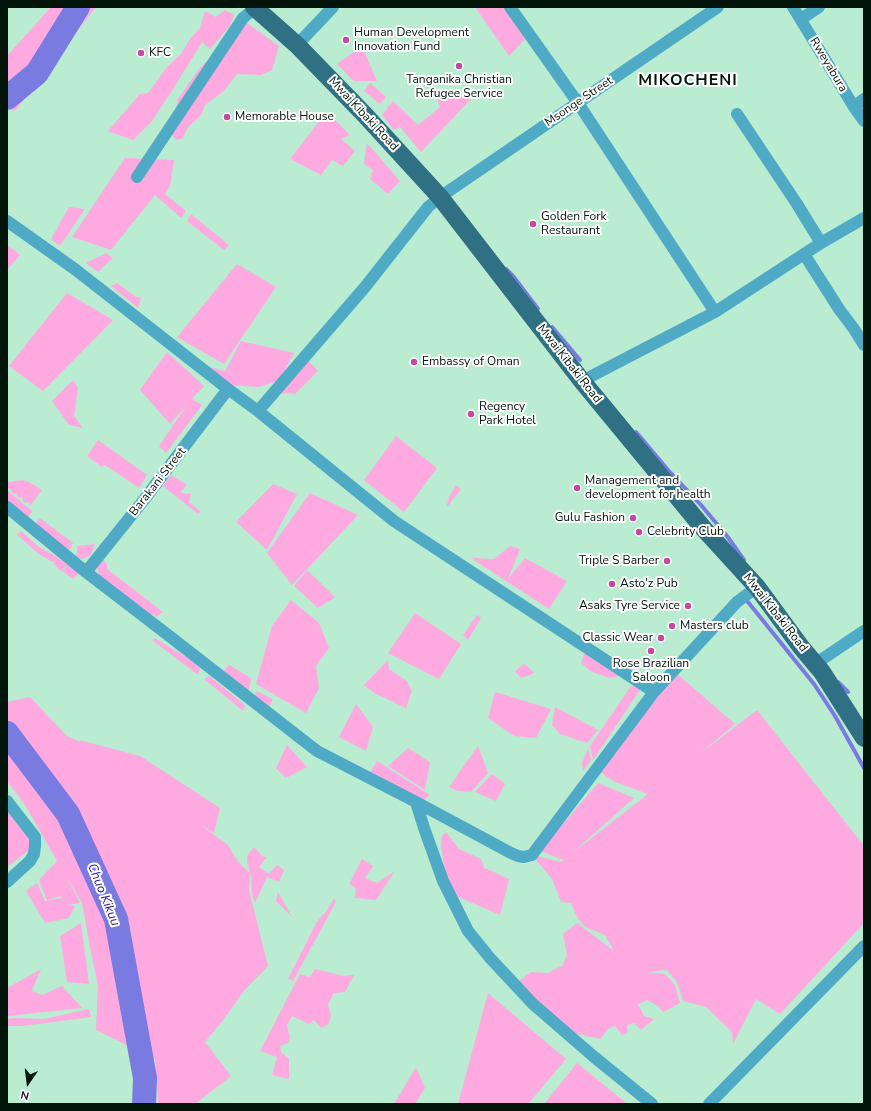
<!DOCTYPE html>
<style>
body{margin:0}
#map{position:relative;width:871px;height:1111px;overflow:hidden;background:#b9ecd0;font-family:"Nunito Sans",sans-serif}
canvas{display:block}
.frame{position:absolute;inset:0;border:8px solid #03140b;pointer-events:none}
.north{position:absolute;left:8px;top:1063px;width:40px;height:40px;-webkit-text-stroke:3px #fff;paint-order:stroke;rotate:194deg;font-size:11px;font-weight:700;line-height:16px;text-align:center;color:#03140b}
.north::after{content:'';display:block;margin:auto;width:14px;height:18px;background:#03140b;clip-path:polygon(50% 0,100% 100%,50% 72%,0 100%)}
</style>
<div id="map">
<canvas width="871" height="1111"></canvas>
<div class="frame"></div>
<div class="north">N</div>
</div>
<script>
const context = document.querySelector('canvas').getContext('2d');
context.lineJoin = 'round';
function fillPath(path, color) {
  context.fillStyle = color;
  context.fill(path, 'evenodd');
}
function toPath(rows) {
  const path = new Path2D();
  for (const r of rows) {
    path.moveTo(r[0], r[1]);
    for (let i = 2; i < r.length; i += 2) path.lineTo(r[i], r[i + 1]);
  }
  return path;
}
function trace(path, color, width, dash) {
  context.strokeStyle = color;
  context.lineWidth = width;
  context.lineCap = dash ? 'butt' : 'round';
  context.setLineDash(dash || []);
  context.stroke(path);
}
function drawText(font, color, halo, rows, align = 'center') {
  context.font = font + ' "Nunito Sans",sans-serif';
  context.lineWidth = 4;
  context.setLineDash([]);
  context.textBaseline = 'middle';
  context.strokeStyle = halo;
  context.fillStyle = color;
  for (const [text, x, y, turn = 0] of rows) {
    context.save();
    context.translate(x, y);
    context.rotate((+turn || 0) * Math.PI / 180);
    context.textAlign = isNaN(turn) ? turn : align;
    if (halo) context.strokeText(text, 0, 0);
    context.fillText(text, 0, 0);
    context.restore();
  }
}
const green = toPath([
 [51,7,96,7,15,111,7,108,7,56],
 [475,7,506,7,530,34,509,56],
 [225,10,234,15,230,26,210,49,202,42,175,86,152,121,133,140,108,131,140,94,148,93,167,67,181,54,190,39,200,28,205,11,216,17],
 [247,23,279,46,272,70,261,75,237,74,224,91,205,105,201,115,188,127,183,138,176,140,171,134,178,99,199,69,213,55,233,29],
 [362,46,377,81,354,81,337,64],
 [370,83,386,97,380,104,364,91],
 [448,89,454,93,471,99,421,152,400,127,394,130,382,115,393,101,418,125,440,107,437,98],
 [330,115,350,135,341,139,355,151,343,166,332,160,321,175,290,159,320,120],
 [367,143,400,181,388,194,370,179,373,170,364,164],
 [125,158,174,160,170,186,165,194,186,211,181,218,155,195,111,250,72,237],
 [69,207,85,209,60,246,51,239],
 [191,214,229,245,224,250,187,221],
 [9,246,20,255,7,270,7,248],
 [106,253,113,258,98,272,86,263],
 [237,264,276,287,224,364,177,337],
 [117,283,136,297,141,298,138,308,111,286],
 [67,293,113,320,43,391,9,366],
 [241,341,294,353,279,381,259,387,229,385,204,366,225,371],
 [167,352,204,386,192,399,202,405,166,453,159,446,187,405,170,424,140,390],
 [306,358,318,371,295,394,288,393,279,394],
 [73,380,78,388,74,416,83,428,69,425,52,401],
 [396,436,437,468,404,512,364,480],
 [98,440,147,475,139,488,105,465,102,467,87,456],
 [171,475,187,485,180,492,182,493,191,494,189,502,201,512,198,514,163,486],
 [22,480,29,482,42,490,30,506,29,503,27,502,25,503,23,501,23,499,22,497,19,498,17,496,16,493,12,493,11,490,7,488,7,483,9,482],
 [273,484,297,494,267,550,236,522],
 [456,485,461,489,448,506,447,505,449,497],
 [7,490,32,511,27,519,7,502],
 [310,493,358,515,292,585,267,553],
 [40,518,73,543,68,552,35,524],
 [21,531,39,547,57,557,68,565,61,571,54,564,53,562,40,555,17,535],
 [95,544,91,555,82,559,76,557,78,546],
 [510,546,520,549,508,579,525,558,567,581,549,609,471,558,494,559],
 [103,559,107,565,107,569,163,612,156,617,154,614,149,616,110,591,98,572,97,563],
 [69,565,80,572,73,579,62,571],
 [307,570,335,597,318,608,294,586],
 [291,600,319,623,329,648,316,666,319,688,306,713,256,684,272,626],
 [415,613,461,644,439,679,388,653],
 [477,615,481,618,468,640,463,635],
 [155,638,171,648,174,650,188,658,200,668,198,675,152,640],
 [586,650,622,675,610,678,592,672,581,663],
 [388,660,389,669,407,681,412,691,406,708,376,694,364,685],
 [524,664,535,673,521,678,515,671],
 [229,665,251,678,248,694,223,672],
 [676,673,735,724,701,753,757,710,864,846,864,923,780,1014,756,999,733,1044,732,1032,706,1007,683,1001,677,982,667,970,646,972,665,974,675,985,680,1003,663,1012,658,1006,647,1000,638,1004,644,1016,654,1019,641,1030,634,1023,627,1025,628,1033,622,1035,615,1026,608,1029,600,1039,578,1034,569,1032,518,982,531,972,547,973,562,966,567,956,563,934,577,923,614,951,605,935,585,927,577,917,571,903,561,902,552,879,532,855,561,862,564,860,540,851,598,783,634,798,571,854,648,794,615,782,600,772],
 [209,676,245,705,243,711,204,679],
 [631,686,638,686,640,690,593,760,590,746],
 [257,691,273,699,269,707,251,700],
 [495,692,551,709,536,738,514,736,488,718],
 [30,697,67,736,80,742,79,740,140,756,220,808,214,833,201,825,228,845,238,862,250,873,249,890,268,966,243,992,224,1019,205,1042,231,1076,195,1104,158,1104,155,1059,96,1030,98,986,90,947,82,903,66,876,80,903,68,905,75,906,69,918,45,923,26,891,37,883,45,901,61,898,64,903,61,896,47,900,39,880,57,861,25,805,7,781,7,702],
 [356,704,373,727,366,751,339,737],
 [555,707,598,730,587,743,560,734,552,725],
 [287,745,307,767,286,778,276,768],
 [478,746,488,773,471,792,458,791,449,787],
 [408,748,430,762,425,790,388,766],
 [588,748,591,760,583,771,582,763],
 [377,761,430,795,423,801,370,773],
 [492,774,505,784,496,801,475,792],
 [7,811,35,846,7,867],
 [446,832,459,849,481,859,484,868,492,871,509,879,500,915,454,895,445,871,441,847,442,836],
 [254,847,262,856,267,857,259,867,269,874,277,865,284,870,279,882,267,877,255,903,252,893,251,876,247,862,247,856],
 [362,859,373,866,365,878,377,883,395,871,376,900,355,898,356,888,349,884],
 [278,892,292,917,276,901],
 [334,898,336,902,293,981,288,979,316,923,327,910],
 [81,923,89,984,67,982,60,936],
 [41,969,32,991,42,995,62,986,82,1008,7,1016,7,988],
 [315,969,344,976,354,975,345,992,334,993,328,1004,331,1016,328,1025,321,1028,314,1020,309,1024,292,1016,287,1026,290,1037,288,1043,280,1046,281,1052,289,1059,289,1079,272,1075,277,1057,260,1051,300,974,310,977],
 [488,993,566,1059,528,1104,458,1104],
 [89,1009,91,1017,22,1026,7,1026,7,1019,13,1018,44,1019],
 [577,1063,625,1102,624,1104,544,1104],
 [416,1067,425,1088,415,1104,394,1104]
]);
const stream = toPath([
 [506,269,513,276,538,309],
 [552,327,580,360],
 [636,432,668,470,701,505,727,536,744,560],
 [748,602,814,684,835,716,864,768],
 [838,682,848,692]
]);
const river = toPath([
 [7,98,37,73,78,7],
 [7,733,68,814,116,919,145,1078,144,1104]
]);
const minor = toPath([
 [510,7,578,103,715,312],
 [793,7,854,107,864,121],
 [801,19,819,7],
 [297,45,333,7],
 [854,107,864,99],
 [737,114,797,204,821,243],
 [137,177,243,18,255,8],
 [7,221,76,270,228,389,258,411,394,521,654,692],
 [804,254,839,309,854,329,864,345],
 [582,381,715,312,821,243,864,218],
 [258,411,365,287,428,207,440,197,718,7],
 [7,507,86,572,168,635,317,751,416,802,511,853,518,856,524,857,532,855,654,692,737,602,757,587],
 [86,572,143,501,228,389],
 [815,664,864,631],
 [7,801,35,837,35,846,34,854,30,861,7,882],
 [416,802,424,828,443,881,468,931,490,958,533,1004,593,1056,652,1104],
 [709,1104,864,946]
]);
const primary = toPath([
 [254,7,297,45,365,115,440,197,582,381,704,529,757,587,801,647,822,672,864,738]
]);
const markers = [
 [346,40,4,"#c24aa0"],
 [141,53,4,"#c24aa0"],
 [459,66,4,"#c24aa0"],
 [227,117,4,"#c24aa0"],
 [533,224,4,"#c24aa0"],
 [414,362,4,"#c24aa0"],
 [471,414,4,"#c24aa0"],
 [577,488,4,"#c24aa0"],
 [633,518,4,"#c24aa0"],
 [639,532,4,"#c24aa0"],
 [667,561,4,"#c24aa0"],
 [612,584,4,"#c24aa0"],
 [688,606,4,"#c24aa0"],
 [672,626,4,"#c24aa0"],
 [661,638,4,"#c24aa0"],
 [651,651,4,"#c24aa0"]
];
const poiNames = [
 ["Human Development",354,33],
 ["Innovation Fund",354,47],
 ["KFC",149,53],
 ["Tanganika Christian",459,80,"center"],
 ["Refugee Service",459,94,"center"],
 ["Memorable House",235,117],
 ["Golden Fork",541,217],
 ["Restaurant",541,231],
 ["Embassy of Oman",422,362],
 ["Regency",479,407],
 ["Park Hotel",479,421],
 ["Management and",585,481],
 ["development for health",585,495],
 ["Gulu Fashion",625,518,"right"],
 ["Celebrity Club",647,532],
 ["Triple S Barber",659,561,"right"],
 ["Asto'z Pub",620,584],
 ["Asaks Tyre Service",680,606,"right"],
 ["Masters club",680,626],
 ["Classic Wear",653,638,"right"],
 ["Rose Brazilian",651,664,"center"],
 ["Saloon",651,678,"center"]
];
const streetNames = [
 ["Rweyabura",828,65,59],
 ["Msonge Street",579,102,-34],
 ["Mwai Kibaki Road",363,114,47],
 ["Mwai Kibaki Road",569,364,52],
 ["Barakani Street",158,482,-52],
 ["Mwai Kibaki Road",775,613,52]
];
const waterNames = [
 ["Chuo Kikuu",103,895,68]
];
const districtNames = [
 ["MIKOCHENI",688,81]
];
fillPath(green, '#feaae1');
trace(stream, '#797be1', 4);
trace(river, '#797be1', 24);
trace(minor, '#4faac6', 12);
trace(primary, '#307084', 18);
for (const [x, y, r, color] of markers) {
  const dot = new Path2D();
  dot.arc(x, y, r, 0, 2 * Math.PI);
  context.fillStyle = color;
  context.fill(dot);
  trace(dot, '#fff', 1.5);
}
drawText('12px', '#03140b', '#fff', poiNames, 'left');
drawText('12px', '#03140b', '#fff', streetNames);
drawText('italic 13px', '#36219a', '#fff', waterNames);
context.letterSpacing = '1px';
drawText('bold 16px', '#03140b', '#fff', districtNames);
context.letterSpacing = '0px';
</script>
